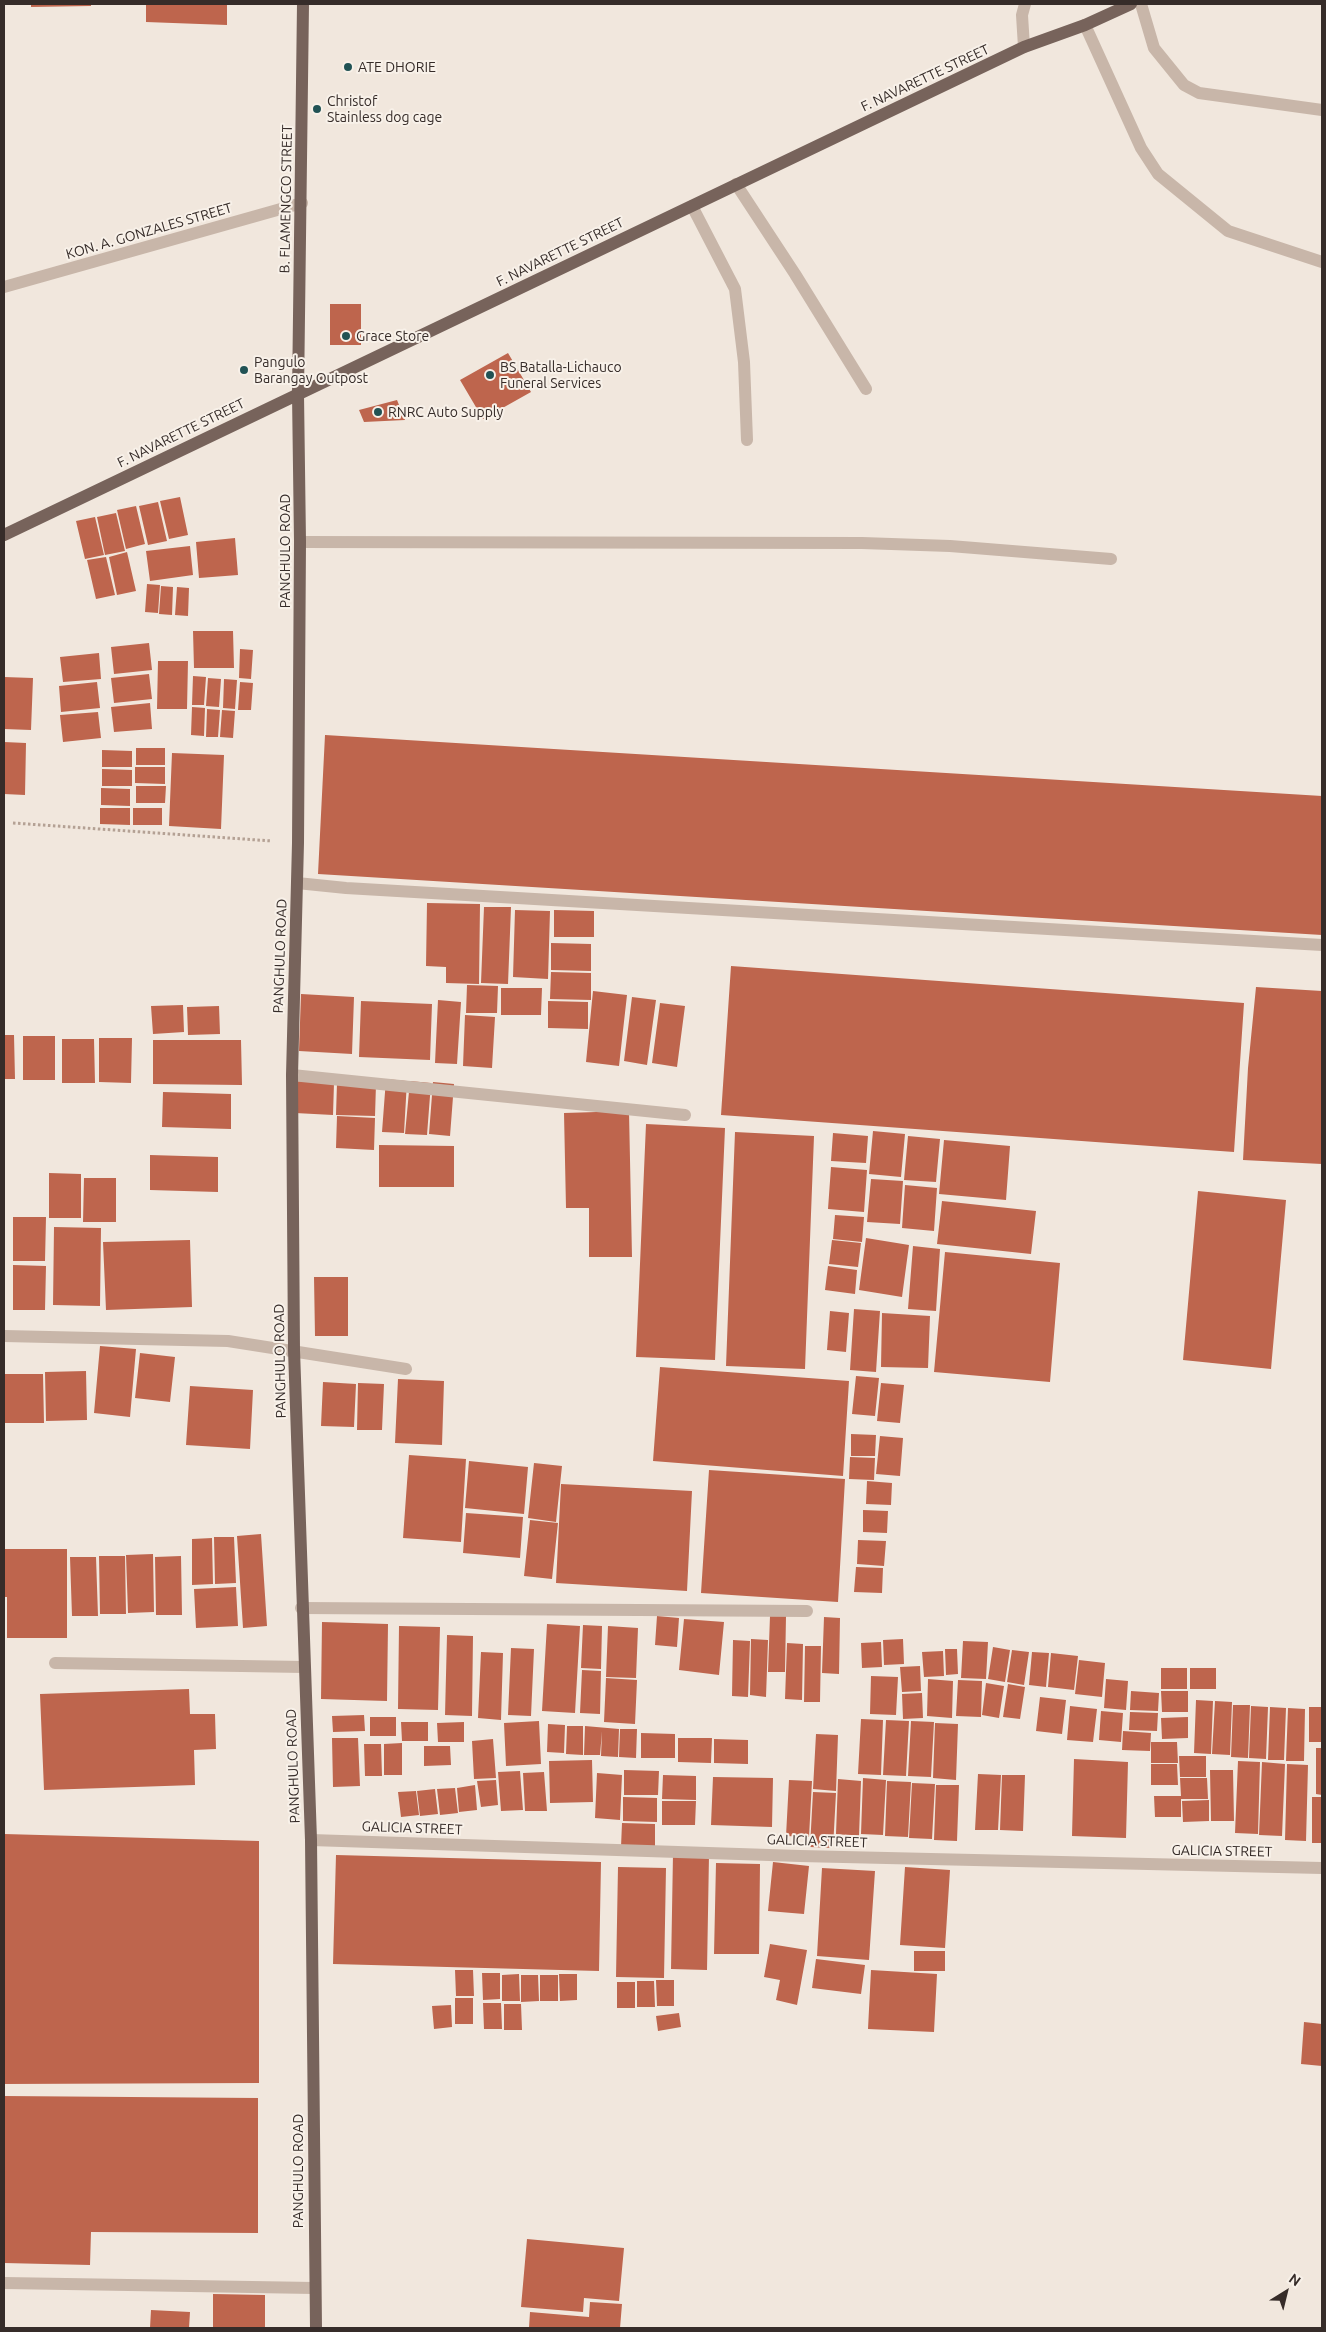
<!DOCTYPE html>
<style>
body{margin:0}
#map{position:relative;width:1326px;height:2332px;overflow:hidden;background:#f1e7dd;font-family:Ubuntu,sans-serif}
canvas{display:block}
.frame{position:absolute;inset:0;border:5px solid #362c29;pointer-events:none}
.north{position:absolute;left:1261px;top:2267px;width:50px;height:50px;-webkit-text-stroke:4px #f8f1e9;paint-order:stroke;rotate:36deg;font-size:14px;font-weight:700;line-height:20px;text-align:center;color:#362c29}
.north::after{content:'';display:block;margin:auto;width:18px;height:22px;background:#362c29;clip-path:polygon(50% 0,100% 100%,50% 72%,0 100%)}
</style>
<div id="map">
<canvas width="1326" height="2332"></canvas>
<div class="frame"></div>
<div class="north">N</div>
</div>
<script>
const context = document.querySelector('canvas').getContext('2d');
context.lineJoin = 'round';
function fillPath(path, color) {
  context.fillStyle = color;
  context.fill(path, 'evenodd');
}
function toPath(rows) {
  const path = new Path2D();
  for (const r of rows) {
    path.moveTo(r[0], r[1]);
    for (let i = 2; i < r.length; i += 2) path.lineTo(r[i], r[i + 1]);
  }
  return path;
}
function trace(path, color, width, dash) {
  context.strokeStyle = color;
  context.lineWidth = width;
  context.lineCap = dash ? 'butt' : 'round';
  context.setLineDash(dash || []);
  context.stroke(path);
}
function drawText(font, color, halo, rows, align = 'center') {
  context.font = font + ' Ubuntu,sans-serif';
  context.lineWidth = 4;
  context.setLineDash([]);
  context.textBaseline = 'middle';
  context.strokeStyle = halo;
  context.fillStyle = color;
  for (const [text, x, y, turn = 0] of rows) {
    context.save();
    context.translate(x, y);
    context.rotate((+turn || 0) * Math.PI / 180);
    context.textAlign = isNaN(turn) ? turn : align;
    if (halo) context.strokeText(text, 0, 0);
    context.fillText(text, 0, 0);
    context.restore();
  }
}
const building = toPath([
 [31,4,91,4,91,6,31,7],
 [146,4,227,4,227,25,146,22],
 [330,304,361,304,361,345,330,345],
 [508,353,531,392,483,419,460,380],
 [397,400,405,420,364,422,359,410],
 [180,497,188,535,169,539,160,501],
 [158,502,167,541,148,545,139,506],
 [136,506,145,544,126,549,117,510],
 [116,513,125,551,105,555,97,517],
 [95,517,104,555,85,559,76,521],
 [235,538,238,575,199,578,196,542],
 [190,546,193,575,150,581,146,551],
 [127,552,136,591,117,595,109,557],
 [106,557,115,595,96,599,87,560],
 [147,584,160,585,158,613,145,612],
 [161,586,173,587,172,615,159,614],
 [177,587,189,588,188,616,175,615],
 [193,631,233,631,234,668,194,668],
 [149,643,152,670,114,674,111,647],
 [240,649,253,650,251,679,239,678],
 [99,653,101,679,63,682,60,657],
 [158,661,188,661,187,709,157,709],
 [149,674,152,699,114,703,111,678],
 [193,676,206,677,204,705,192,705],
 [4,677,33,678,31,730,4,729],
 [208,678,221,679,219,707,206,706],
 [224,679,237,680,235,709,223,708],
 [97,682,100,708,61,712,59,686],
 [240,682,253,683,251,710,238,710],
 [150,703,152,729,114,732,111,707],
 [192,707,205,708,204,736,191,735],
 [207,709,220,710,218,737,206,737],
 [222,710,235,711,233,738,220,737],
 [98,712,101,738,63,742,60,715],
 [325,735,1322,796,1322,935,318,874],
 [4,742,26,743,25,795,4,794],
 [136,748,165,748,165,765,136,765],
 [102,750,132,751,132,767,102,767],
 [172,753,224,755,221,829,169,826],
 [135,767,165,767,165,784,135,783],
 [102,769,132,770,132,786,102,786],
 [136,786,166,786,165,803,136,803],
 [101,788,130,789,130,806,101,805],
 [100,808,130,808,130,825,100,824],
 [133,808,162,808,162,825,133,825],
 [427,903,480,904,479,984,446,983,446,967,426,966],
 [484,907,511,907,508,984,481,983],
 [515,910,550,911,548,979,513,977],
 [554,910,594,911,594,937,554,937],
 [551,943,591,944,591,971,551,970],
 [731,966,1244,1003,1234,1152,721,1115],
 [551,972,591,973,591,1000,550,999],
 [467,985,498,986,497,1013,466,1013],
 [1256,987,1322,991,1322,1164,1243,1160,1248,1068],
 [501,988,542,988,541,1015,501,1015],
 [593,991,627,995,619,1066,586,1062],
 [301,994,354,997,352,1054,299,1051],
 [632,997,656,1000,647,1065,624,1061],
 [438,1000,461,1002,457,1064,435,1063],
 [361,1001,432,1004,430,1060,359,1057],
 [548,1001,588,1002,588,1029,548,1028],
 [660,1003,685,1006,677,1067,652,1063],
 [183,1005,184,1032,153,1034,151,1006],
 [219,1006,220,1034,188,1035,187,1007],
 [465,1015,495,1017,492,1068,463,1066],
 [4,1035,14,1035,15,1079,4,1079],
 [23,1036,55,1036,55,1080,23,1080],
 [99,1038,132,1038,131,1083,99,1082],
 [62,1039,94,1039,95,1083,62,1083],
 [153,1040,241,1040,242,1085,153,1084],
 [386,1079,407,1081,404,1133,382,1132],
 [296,1081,334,1083,333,1115,295,1113],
 [410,1081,431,1083,427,1135,405,1134],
 [433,1082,454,1084,450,1136,429,1134],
 [337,1083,376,1084,375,1116,336,1115],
 [163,1092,231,1094,231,1129,162,1127],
 [629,1111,632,1257,589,1257,589,1208,566,1208,564,1113],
 [337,1116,375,1118,374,1150,336,1148],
 [646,1124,725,1128,715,1360,636,1357],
 [873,1131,905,1134,901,1177,869,1174],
 [735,1132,814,1136,805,1369,726,1366],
 [833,1133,868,1136,866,1163,831,1161],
 [908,1136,940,1139,936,1182,904,1180],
 [944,1140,1010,1146,1006,1200,939,1194],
 [379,1145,454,1146,454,1187,379,1187],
 [150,1155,218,1157,218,1192,150,1190],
 [831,1167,867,1170,864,1212,828,1209],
 [49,1173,81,1174,81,1218,49,1218],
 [84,1178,116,1178,116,1222,83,1222],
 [871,1179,903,1181,900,1224,867,1222],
 [905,1185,937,1188,934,1231,902,1228],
 [1198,1191,1286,1200,1271,1369,1183,1360],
 [942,1201,1036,1211,1031,1254,937,1244],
 [835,1215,864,1217,862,1242,833,1239],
 [13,1217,46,1217,45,1261,13,1261],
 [54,1227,101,1228,100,1306,53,1305],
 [866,1238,909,1245,902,1297,859,1290],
 [190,1240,192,1307,106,1310,103,1242],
 [832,1240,861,1243,858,1267,829,1264],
 [913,1246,940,1249,936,1311,908,1309],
 [945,1252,1060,1263,1050,1382,934,1372],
 [13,1265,46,1266,45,1310,13,1310],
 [828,1266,857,1270,855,1294,825,1290],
 [314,1277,348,1277,348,1336,315,1336],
 [854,1309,880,1311,876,1372,850,1370],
 [830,1311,849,1313,846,1352,827,1350],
 [882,1313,930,1316,928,1368,881,1367],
 [100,1346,136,1349,130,1417,94,1413],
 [140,1353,175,1357,170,1402,135,1398],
 [660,1367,849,1381,843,1476,653,1461],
 [86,1371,87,1420,46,1421,45,1372],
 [4,1374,43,1374,44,1423,4,1423],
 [856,1376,879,1378,875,1416,852,1414],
 [398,1379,444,1381,442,1445,395,1443],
 [323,1382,356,1384,354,1427,321,1426],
 [358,1383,384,1384,382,1430,357,1430],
 [881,1383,904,1385,900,1423,877,1421],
 [190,1386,253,1390,250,1449,186,1445],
 [851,1434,876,1435,875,1456,851,1456],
 [880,1436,903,1438,900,1476,876,1474],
 [409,1455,466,1459,461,1542,403,1538],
 [850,1457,875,1458,874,1480,849,1479],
 [469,1461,528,1467,524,1514,465,1508],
 [534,1463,562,1466,556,1522,528,1518],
 [709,1470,845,1479,838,1602,701,1593],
 [867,1481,892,1483,891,1505,866,1504],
 [561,1484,692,1491,687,1591,556,1583],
 [863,1510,888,1511,887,1533,863,1532],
 [466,1513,523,1517,520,1558,463,1553],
 [530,1520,558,1523,552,1579,524,1576],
 [261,1534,267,1626,243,1628,237,1536],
 [214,1537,234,1537,236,1583,215,1584],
 [212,1538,213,1584,192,1585,192,1539],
 [858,1540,886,1541,884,1566,857,1564],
 [4,1549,67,1549,67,1638,7,1638,7,1597,4,1597],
 [153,1554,154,1612,128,1613,126,1555],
 [99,1556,125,1556,126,1614,100,1614],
 [181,1556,182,1615,156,1615,155,1557],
 [70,1557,96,1557,98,1616,72,1616],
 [856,1567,883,1568,882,1593,854,1592],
 [236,1587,238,1626,196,1628,194,1589],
 [657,1616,679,1618,677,1647,655,1645],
 [770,1616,786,1616,785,1672,768,1672],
 [824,1617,840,1618,839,1674,822,1673],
 [684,1619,724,1622,719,1675,679,1670],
 [322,1622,388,1624,387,1701,321,1699],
 [547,1624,580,1626,575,1713,542,1711],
 [583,1625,602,1626,601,1669,581,1668],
 [399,1626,440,1627,438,1710,398,1709],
 [608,1626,638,1628,636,1678,606,1677],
 [447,1635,473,1636,472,1716,445,1715],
 [751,1639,768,1640,766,1697,750,1695],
 [903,1639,904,1664,884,1665,883,1640],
 [733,1640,750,1641,748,1697,732,1696],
 [963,1641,988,1642,986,1679,961,1678],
 [881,1642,882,1667,862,1668,861,1643],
 [787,1643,803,1644,802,1700,785,1699],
 [805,1646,821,1646,820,1702,804,1702],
 [993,1647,1010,1650,1005,1682,988,1679],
 [511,1648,534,1649,531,1716,508,1715],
 [945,1649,957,1649,958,1674,946,1675],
 [1012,1650,1029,1652,1024,1685,1007,1682],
 [943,1651,944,1676,924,1677,922,1652],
 [481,1652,503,1653,501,1720,478,1718],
 [1032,1652,1049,1653,1046,1687,1029,1685],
 [1051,1653,1078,1656,1074,1690,1048,1687],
 [1079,1660,1105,1663,1102,1697,1075,1694],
 [920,1666,921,1691,902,1692,900,1667],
 [1161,1668,1187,1668,1187,1689,1161,1689],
 [1190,1668,1216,1668,1216,1689,1190,1689],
 [582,1670,601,1671,600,1714,580,1713],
 [871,1676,898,1677,896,1715,870,1714],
 [606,1678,637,1680,635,1724,604,1722],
 [928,1679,953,1681,952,1718,927,1716],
 [1106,1679,1128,1681,1126,1710,1104,1708],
 [958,1680,982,1681,981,1717,956,1716],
 [986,1683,1004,1686,999,1718,982,1715],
 [1008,1684,1025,1687,1020,1719,1003,1717],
 [189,1689,190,1714,215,1714,216,1749,194,1750,195,1785,44,1790,40,1694],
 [1131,1691,1159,1693,1158,1711,1130,1710],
 [1161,1691,1188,1691,1188,1712,1162,1712],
 [922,1693,923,1718,903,1719,902,1694],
 [1040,1697,1066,1700,1062,1734,1036,1731],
 [1196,1700,1213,1701,1211,1754,1194,1753],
 [1215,1701,1232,1702,1230,1755,1212,1754],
 [1233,1705,1250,1705,1248,1758,1231,1757],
 [1070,1706,1097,1709,1093,1742,1067,1740],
 [1251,1706,1268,1707,1266,1759,1249,1758],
 [1270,1707,1286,1708,1284,1760,1268,1760],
 [1309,1707,1322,1707,1322,1742,1309,1742],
 [1288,1708,1305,1709,1304,1761,1286,1761],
 [1101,1711,1123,1713,1121,1742,1099,1740],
 [1130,1712,1158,1713,1157,1731,1129,1730],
 [364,1715,365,1731,333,1732,332,1716],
 [370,1717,396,1717,396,1736,370,1736],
 [1188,1717,1188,1738,1162,1739,1161,1718],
 [861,1719,883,1720,881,1775,858,1774],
 [886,1720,909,1721,906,1776,883,1775],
 [539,1721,541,1764,506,1766,504,1723],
 [911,1721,934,1722,931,1777,908,1776],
 [401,1722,428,1722,428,1741,402,1741],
 [464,1722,464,1742,438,1742,437,1723],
 [935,1723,958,1724,956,1780,933,1778],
 [548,1724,565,1725,564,1753,547,1752],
 [567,1726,583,1726,583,1755,566,1754],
 [585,1726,619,1729,618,1757,601,1756,602,1731,600,1755,584,1755],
 [620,1729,637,1729,636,1758,619,1757],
 [1123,1731,1151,1733,1150,1751,1122,1750],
 [641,1733,675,1734,675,1758,641,1758],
 [816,1734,838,1735,836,1791,813,1789],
 [332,1738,358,1738,360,1786,333,1787],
 [678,1738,712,1738,711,1763,678,1762],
 [493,1739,496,1778,474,1779,472,1741],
 [714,1739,748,1740,748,1764,714,1763],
 [1151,1742,1177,1742,1178,1763,1151,1763],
 [402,1743,402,1775,384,1775,384,1744],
 [364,1744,381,1744,382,1776,365,1776],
 [424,1746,450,1746,451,1765,424,1766],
 [1316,1748,1322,1748,1322,1795,1316,1794],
 [1179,1756,1206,1756,1206,1777,1180,1777],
 [1074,1759,1128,1762,1126,1838,1072,1836],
 [592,1760,593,1802,550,1803,549,1761],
 [1238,1761,1260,1762,1258,1834,1235,1833],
 [1262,1762,1285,1764,1282,1836,1259,1835],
 [1151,1764,1177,1764,1178,1785,1151,1785],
 [1287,1764,1308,1765,1306,1841,1285,1840],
 [624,1770,659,1771,658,1795,624,1795],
 [1210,1770,1233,1770,1234,1821,1211,1821],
 [520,1771,523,1810,501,1811,498,1772],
 [544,1772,547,1811,525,1811,523,1773],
 [597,1773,622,1775,620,1820,595,1818],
 [978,1774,1001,1775,998,1830,975,1830],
 [663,1775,696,1776,696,1800,662,1799],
 [1002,1775,1025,1775,1023,1831,1000,1830],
 [713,1777,773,1778,772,1827,711,1825],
 [863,1778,886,1780,883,1835,861,1834],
 [1180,1778,1207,1778,1208,1799,1181,1799,1181,1817,1155,1817,1154,1796,1181,1796],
 [838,1779,861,1781,859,1836,836,1834],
 [496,1780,498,1805,481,1807,477,1781],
 [789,1780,812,1781,809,1837,786,1836],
 [887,1781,911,1782,908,1837,885,1836],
 [912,1783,935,1784,932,1839,909,1838],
 [475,1785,477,1810,459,1812,457,1788],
 [936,1785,959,1785,957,1841,934,1840],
 [455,1788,458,1813,440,1815,437,1789],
 [435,1789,438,1814,420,1816,417,1791],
 [416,1791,419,1815,401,1817,398,1792],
 [813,1792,836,1793,833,1848,810,1847],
 [623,1797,657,1798,657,1822,623,1821],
 [1312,1797,1322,1797,1322,1843,1312,1843],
 [1209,1800,1209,1821,1183,1822,1182,1801],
 [662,1801,696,1801,695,1825,662,1825],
 [622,1823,655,1824,655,1848,621,1847],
 [4,1834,259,1841,259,2083,4,2084],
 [673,1854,709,1855,707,1970,671,1969],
 [336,1855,601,1862,599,1971,333,1964],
 [773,1862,809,1866,804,1914,768,1911],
 [716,1863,760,1864,759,1954,714,1954],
 [618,1867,666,1868,664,1978,616,1977],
 [905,1867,950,1870,945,1948,900,1945],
 [822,1868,875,1871,869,1960,817,1956],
 [770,1944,807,1950,797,2005,776,2000,780,1980,764,1977],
 [914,1951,945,1951,945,1971,914,1971],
 [816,1959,865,1965,861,1994,812,1988],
 [455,1970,473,1970,474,1996,456,1996],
 [871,1970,937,1974,934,2032,868,2029],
 [482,1973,500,1973,500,1999,483,2000],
 [519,1974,520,2001,502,2001,502,1975],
 [559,1974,577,1974,577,2000,560,2001],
 [521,1975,538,1975,539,2001,521,2002],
 [540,1975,558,1975,558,2001,540,2001],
 [656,1980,674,1980,674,2006,657,2006],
 [637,1981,654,1981,655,2007,637,2007],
 [617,1982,635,1982,635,2008,617,2008],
 [455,1998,473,1998,473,2024,455,2024],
 [483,2003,501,2003,502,2029,484,2029],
 [504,2004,521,2004,522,2030,504,2030],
 [451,2005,452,2027,434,2029,432,2006],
 [679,2013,681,2027,658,2031,656,2016],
 [1304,2022,1322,2024,1322,2066,1301,2064],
 [4,2096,258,2098,258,2233,91,2232,90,2265,4,2263],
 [527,2239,624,2248,619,2301,584,2298,583,2312,521,2307],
 [213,2294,265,2295,265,2328,213,2328],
 [590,2302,622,2304,620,2328,529,2328,530,2312,589,2317],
 [151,2310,190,2312,189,2328,150,2328]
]);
const path = toPath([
 [13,823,272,841]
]);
const minor = toPath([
 [1141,4,1154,48,1184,85,1199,93,1322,110],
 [1085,25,1141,148,1158,174,1228,231,1322,262],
 [1024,47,1022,15,1025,4],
 [736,184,795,274,866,389],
 [692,206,735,289,744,362,747,440],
 [4,287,302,203],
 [300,542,862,543,950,546,1111,559],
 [297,883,346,888,1322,945],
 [292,1075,685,1115],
 [4,1336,228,1341,406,1369],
 [301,1608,807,1611],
 [55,1663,304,1667],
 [311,1840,800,1856,1322,1868],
 [4,2283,314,2288]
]);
const major = toPath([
 [303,4,298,394,300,542,298,843,292,1075,294,1350,311,1840,316,2328],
 [4,535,1024,47,1085,25,1131,4]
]);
const markers = [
 [348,67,5,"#215254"],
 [317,109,5,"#215254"],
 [346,336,5,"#215254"],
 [244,370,5,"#215254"],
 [490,375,5,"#215254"],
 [378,412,5,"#215254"]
];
const poiNames = [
 ["ATE DHORIE",358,67],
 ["Christof",327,101],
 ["Stainless dog cage",327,117],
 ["Grace Store",356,336],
 ["Pangulo",254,362],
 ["Barangay Outpost",254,378],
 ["BS Batalla-Lichauco",500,367],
 ["Funeral Services",500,383],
 ["RNRC Auto Supply",388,412]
];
const streetNames = [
 ["F. NAVARETTE STREET",925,78,-25],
 ["B. FLAMENGCO STREET",286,199,-89],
 ["KON. A. GONZALES STREET",149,231,-16],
 ["F. NAVARETTE STREET",560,252,-26],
 ["F. NAVARETTE STREET",181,433,-26],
 ["PANGHULO ROAD",285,551,-90],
 ["PANGHULO ROAD",280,956,-88],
 ["PANGHULO ROAD",280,1361,-91],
 ["PANGHULO ROAD",293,1766,-92],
 ["GALICIA STREET",412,1828,2],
 ["GALICIA STREET",817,1841,2],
 ["GALICIA STREET",1222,1851,1],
 ["PANGHULO ROAD",298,2171,-90]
];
fillPath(building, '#be654d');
trace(path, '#b4a194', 3, [2.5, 2.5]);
trace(minor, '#c8b6a9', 12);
trace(major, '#77635b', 12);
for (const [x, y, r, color] of markers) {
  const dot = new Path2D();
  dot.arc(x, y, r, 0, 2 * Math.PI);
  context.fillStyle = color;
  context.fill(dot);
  trace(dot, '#f8f1e9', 2);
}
drawText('14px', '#362c29', '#f8f1e9', poiNames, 'left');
drawText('14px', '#362c29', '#f8f1e9', streetNames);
</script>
